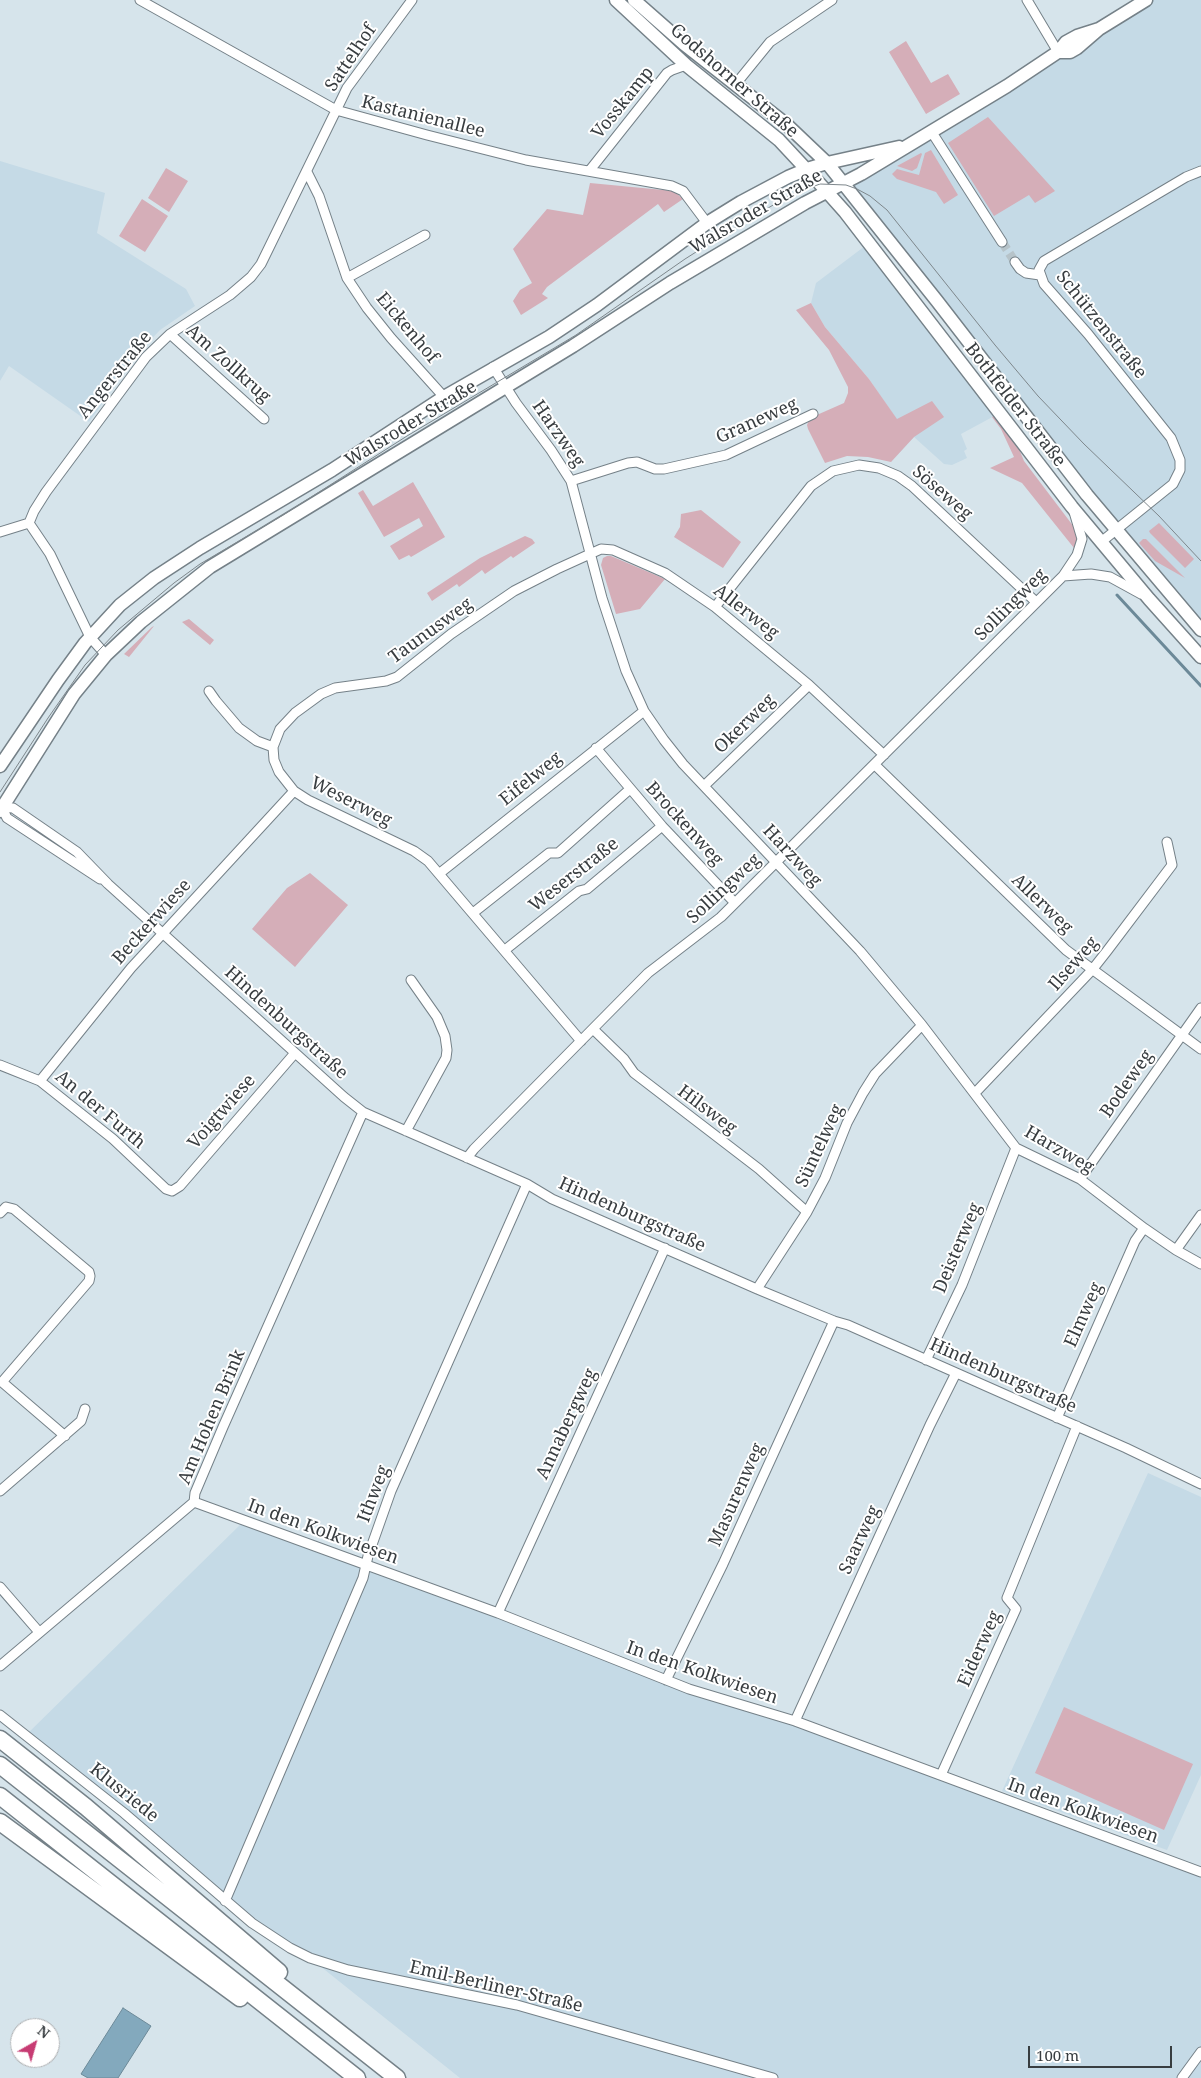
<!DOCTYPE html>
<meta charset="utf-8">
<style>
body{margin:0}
#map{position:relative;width:1201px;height:2078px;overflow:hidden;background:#d6e4eb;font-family:"Noto Serif",serif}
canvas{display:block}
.north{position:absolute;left:10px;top:2018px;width:50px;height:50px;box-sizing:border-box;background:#fff;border:1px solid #afb1b3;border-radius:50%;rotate:38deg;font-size:14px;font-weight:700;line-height:20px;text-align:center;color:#383d40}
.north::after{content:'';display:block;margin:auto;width:18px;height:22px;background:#c73c73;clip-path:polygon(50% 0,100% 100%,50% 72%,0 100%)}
.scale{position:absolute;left:1028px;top:2046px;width:144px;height:22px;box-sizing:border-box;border:2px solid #383d40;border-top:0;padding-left:6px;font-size:15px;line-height:18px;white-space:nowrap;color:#383d40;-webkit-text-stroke:4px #fff;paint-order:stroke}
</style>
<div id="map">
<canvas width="1201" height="2078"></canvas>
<div class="north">N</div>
<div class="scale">100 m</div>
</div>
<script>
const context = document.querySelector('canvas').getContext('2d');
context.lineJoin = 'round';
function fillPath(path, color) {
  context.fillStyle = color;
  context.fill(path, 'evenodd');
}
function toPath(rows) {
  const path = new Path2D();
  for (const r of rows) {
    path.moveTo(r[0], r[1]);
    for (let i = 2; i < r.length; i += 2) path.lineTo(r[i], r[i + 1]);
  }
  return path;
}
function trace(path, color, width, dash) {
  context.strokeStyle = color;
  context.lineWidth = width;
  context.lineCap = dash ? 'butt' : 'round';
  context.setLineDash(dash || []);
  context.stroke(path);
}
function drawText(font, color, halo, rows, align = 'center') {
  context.font = font + ' "Noto Serif",serif';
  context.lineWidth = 4;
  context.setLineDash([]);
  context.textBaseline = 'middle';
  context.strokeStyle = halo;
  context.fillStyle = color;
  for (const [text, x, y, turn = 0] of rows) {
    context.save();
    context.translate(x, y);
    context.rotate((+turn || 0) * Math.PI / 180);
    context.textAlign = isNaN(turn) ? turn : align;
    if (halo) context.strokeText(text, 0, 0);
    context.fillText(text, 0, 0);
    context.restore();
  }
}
const built = toPath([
 [1146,0,1201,0,1201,630,846,185],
 [0,161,105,193,97,233,186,289,195,306,160,330,141,350,89,422,9,366,0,381],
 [865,246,998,414,961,434,967,449,964,451,967,458,952,465,944,464,914,437,891,462,897,420,869,379,825,327,811,303,816,283],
 [1148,1473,1201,1497,1201,1775,1167,1850,1002,1791],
 [244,1521,666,1680,795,1721,1201,1872,1201,2078,460,2078,310,1958,267,1934,26,1735]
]);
const green = toPath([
 [906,41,931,83,948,74,960,94,926,114,889,52],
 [988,117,1055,191,1035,203,1029,195,994,216,948,143],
 [931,150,958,195,944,204,936,192,897,179,892,174,897,169,919,175,925,153],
 [921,153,922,154,917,168,912,171,897,166],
 [166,168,188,181,169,212,148,198],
 [590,183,674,191,683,199,664,212,658,204,547,287,542,294,548,298,521,315,513,301,520,290,532,283,513,249,547,209,583,215],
 [142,199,168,216,145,252,119,236],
 [811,303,825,327,869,379,897,419,932,401,944,417,914,437,891,462,868,457,847,456,825,463,808,429,807,425,810,418,844,403,848,393,848,387,829,350,796,310],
 [995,415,1017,444,1024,461,1074,527,1077,538,1074,548,1022,483,990,468,1014,457,1001,429,992,417],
 [413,482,445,537,411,557,409,555,399,560,390,546,423,526,419,518,384,537,358,493,363,490,373,506],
 [701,510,741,542,723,568,674,537,680,527,681,514],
 [1159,523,1194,559,1185,568,1150,533,1149,531],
 [525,536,532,539,535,543,513,558,511,556,485,574,482,570,459,587,457,584,432,601,427,593,480,558],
 [1143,539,1146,539,1185,578,1155,561,1139,543],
 [607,556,611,556,665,579,640,609,616,614,601,565,603,558],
 [189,619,214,640,210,645,182,622],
 [154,626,129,657,124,654,152,627],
 [310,873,348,905,295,967,252,929,287,888],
 [1064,1707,1193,1764,1164,1830,1035,1773]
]);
const water = toPath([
 [123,2008,151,2026,118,2078,88,2078,81,2074,123,2008]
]);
const stream = toPath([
 [1117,595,1201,686]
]);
const streetTunnel = toPath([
 [1002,242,1015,262]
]);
const street = toPath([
 [140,0,336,110,427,135,526,160,672,186,683,191,707,223],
 [1027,0,1058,52],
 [735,85,770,42,832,0],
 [931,131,1002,242],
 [590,170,667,73,672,70,686,65],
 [307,172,319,196,347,278,367,308,391,338,444,397],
 [1015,262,1020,269,1026,273,1040,275],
 [347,278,425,235],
 [170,334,264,419],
 [493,367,516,403,551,450,571,481,602,598,626,671,644,711,664,740,683,764,860,951,922,1025,1016,1148,1080,1179,1144,1228,1176,1250,1201,1264],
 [571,481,628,463,637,462,655,469,664,469,726,455,813,414],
 [29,523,34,511,46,492,146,357,170,334,230,295,251,277,261,264,347,88,412,0],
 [29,523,50,554,90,637,106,655],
 [0,532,29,523],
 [1101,542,1173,484,1180,470,1180,460,1171,438,1088,334,1044,284,1039,270,1044,261,1186,177,1201,171],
 [1063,576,1091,574,1110,577,1141,594],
 [715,607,811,486,833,471,859,465,879,468,898,476,912,486,1036,602],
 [209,691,216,701,239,728,257,741,273,747,274,760,279,772,294,791,308,800,414,851,428,861,581,1041],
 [273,747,280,729,295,713,321,694,335,688,386,681,397,677,451,634,514,591,557,569,601,549,613,550,665,573,715,607,809,685,884,755],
 [596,748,662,826,735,903],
 [875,765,1066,950,1201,1049],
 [704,786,809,685],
 [0,807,13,808,77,852,108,884,344,1097,363,1112,527,1184,552,1199,757,1289,834,1321,848,1325,1126,1448,1201,1484],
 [2,808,7,818,100,879],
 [440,873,644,711],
 [473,913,549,853,558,853,630,789],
 [505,950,579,891,587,889,662,826],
 [593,1029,624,1059,634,1073,759,1169,807,1212],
 [0,1065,40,1081,113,1139,166,1189,172,1191,180,1186,295,1053],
 [40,1081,131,968,294,791],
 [975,1093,1092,970,1107,951,1172,865,1167,842],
 [406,1131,446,1058,447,1050,445,1036,437,1017,411,980],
 [467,1158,474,1149,648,973,721,917,1063,576,1077,555,1082,539,1074,512],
 [1080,1179,1201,1008],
 [0,1213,6,1207,14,1209,89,1272,90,1276,89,1281,2,1382,65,1436],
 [1176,1250,1201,1215],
 [757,1289,807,1212,825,1178,847,1123,863,1093,875,1074,922,1025],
 [926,1360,962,1285,1016,1148],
 [1057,1418,1135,1241,1144,1228],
 [0,1491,81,1421,85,1409],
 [194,1502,498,1613,689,1689,795,1721,1201,1872],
 [0,1587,39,1632],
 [498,1613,665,1248],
 [0,1666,194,1502,195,1493,223,1427,363,1112],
 [666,1680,723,1564,834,1321],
 [0,1715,124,1813,252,1923,290,1948,310,1958,348,1970,517,2005,773,2078],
 [795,1721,930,1425,956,1373],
 [941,1775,1016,1609,1007,1598,1077,1426],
 [225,1901,363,1578,368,1556,391,1491,527,1184],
 [1182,2078,1201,2052]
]);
const secondary = toPath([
 [616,0,686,65,779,140,820,184,845,212,1072,507,1149,599,1201,657],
 [634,0,684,44,787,125,827,163,937,301,1087,495,1201,630],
 [1058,52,1070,52,1077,48,1099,29,1146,0],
 [0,766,58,680,85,643,120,605,154,578,200,548,332,470,444,397,549,337,597,305,707,223,741,202,788,177,807,169,827,163,899,147],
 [0,811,74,694,106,655,141,622,210,567,573,346,670,283,805,203,861,174,1007,86,1058,52,1066,42,1077,36,1099,29]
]);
const highway = toPath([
 [0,1739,86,1807,279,1972],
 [0,1765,397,2078],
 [0,1796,357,2078],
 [0,1822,240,1998]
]);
const tram = toPath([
 [0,792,48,718,85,665,118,630,174,583,200,564,283,515,407,436,576,335,685,259,726,233,790,195,820,184,846,185,857,189,870,196,887,210,995,345,1038,396,1084,444,1159,516,1201,561]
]);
const streetNames = [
 ["Sattelhof",351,58,-56],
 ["Godshorner Straße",734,81,41],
 ["Vosskamp",623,103,-51],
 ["Kastanienallee",423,117,14],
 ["Walsroder Straße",756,212,-30],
 ["Schützenstraße",1101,325,51],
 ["Eickenhof",407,328,50],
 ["Am Zollkrug",228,364,42],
 ["Angerstraße",115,375,-51],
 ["Bothfelder Straße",1015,405,52],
 ["Graneweg",757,421,-24],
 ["Walsroder Straße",411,424,-31],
 ["Harzweg",558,434,55],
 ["Söseweg",942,493,41],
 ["Sollingweg",1011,605,-45],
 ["Allerweg",746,612,38],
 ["Taunusweg",431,631,-36],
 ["Okerweg",745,724,-44],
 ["Eifelweg",531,779,-39],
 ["Weserweg",351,802,27],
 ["Brockenweg",684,824,48],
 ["Harzweg",792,856,47],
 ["Weserstraße",574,875,-38],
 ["Sollingweg",724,889,-43],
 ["Allerweg",1042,904,44],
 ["Beckerwiese",152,922,-48],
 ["Ilseweg",1074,964,-49],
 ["Hindenburgstraße",286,1023,42],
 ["Bodeweg",1127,1084,-55],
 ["An der Furth",100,1110,40],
 ["Hilsweg",707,1110,37],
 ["Voigtwiese",222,1112,-49],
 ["Süntelweg",820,1146,-65],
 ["Harzweg",1059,1150,30],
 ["Hindenburgstraße",632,1215,24],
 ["Deisterweg",958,1248,-67],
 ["Elmweg",1084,1315,-66],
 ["Hindenburgstraße",1003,1376,24],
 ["Am Hohen Brink",212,1417,-67],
 ["Annabergweg",567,1424,-65],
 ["Ithweg",374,1494,-69],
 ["Masurenweg",737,1495,-66],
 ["In den Kolkwiesen",323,1532,20],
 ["Saarweg",860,1540,-65],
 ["Eiderweg",980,1649,-66],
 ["In den Kolkwiesen",702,1673,19],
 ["Klusriede",124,1793,39],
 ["In den Kolkwiesen",1083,1811,20],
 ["Emil-Berliner-Straße",496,1987,13]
];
fillPath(built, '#c5dae6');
fillPath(green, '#d5aeb8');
fillPath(water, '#83a9bd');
trace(water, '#6c8998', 1);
trace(stream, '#6c8998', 3);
trace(streetTunnel, '#b6c3c9', 9, [9, 4.5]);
trace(street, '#758188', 11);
trace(secondary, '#758188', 15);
trace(highway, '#758188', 19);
trace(street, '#fff', 9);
trace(secondary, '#fff', 12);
trace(highway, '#fff', 16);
trace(tram, '#7e878c', 1);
drawText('18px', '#383d40', '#fff', streetNames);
</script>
